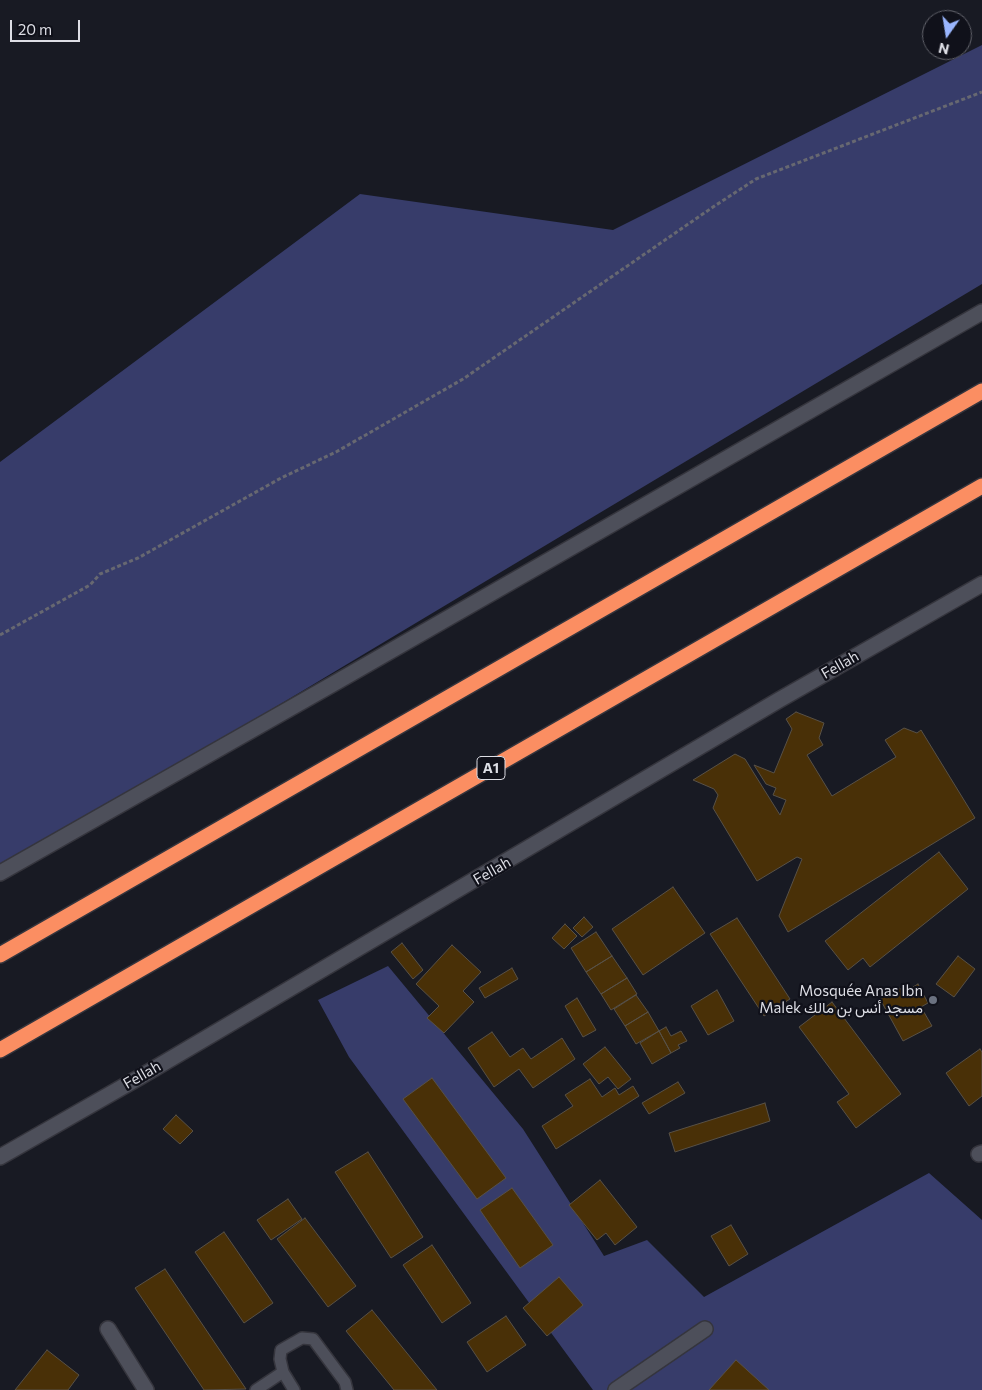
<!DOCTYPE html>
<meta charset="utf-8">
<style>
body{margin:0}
#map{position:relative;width:982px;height:1390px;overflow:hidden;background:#181a23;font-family:Commissioner,sans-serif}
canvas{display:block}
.north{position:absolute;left:922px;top:10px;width:50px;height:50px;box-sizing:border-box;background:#10111a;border:1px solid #62636b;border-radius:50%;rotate:193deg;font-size:14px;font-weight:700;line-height:20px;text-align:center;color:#dddee5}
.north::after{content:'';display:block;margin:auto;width:18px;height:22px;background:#99b5fd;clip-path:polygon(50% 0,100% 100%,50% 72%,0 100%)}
.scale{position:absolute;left:10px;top:20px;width:70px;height:22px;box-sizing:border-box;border:2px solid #dddee5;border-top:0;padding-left:6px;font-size:15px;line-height:18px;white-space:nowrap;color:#dddee5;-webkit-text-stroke:4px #10111a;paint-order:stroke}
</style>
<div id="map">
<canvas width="982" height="1390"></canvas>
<div class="north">N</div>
<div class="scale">20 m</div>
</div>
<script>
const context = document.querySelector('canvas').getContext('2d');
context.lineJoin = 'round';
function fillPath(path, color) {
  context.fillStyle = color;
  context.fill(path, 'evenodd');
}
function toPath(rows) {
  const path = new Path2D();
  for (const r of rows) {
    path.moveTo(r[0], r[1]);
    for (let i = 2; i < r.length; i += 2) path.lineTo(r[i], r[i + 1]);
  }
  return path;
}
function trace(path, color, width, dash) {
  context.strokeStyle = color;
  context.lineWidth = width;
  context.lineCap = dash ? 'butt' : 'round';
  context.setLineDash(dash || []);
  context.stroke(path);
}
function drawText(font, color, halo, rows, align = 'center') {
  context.font = font + ' Commissioner,Vazirmatn,sans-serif';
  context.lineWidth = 4.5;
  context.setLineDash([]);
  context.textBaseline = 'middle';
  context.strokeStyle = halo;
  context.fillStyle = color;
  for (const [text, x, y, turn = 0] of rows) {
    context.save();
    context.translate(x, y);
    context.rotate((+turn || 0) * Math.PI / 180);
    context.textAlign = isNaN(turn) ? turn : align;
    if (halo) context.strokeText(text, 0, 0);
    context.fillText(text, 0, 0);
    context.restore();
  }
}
const green = toPath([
 [982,45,982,284,0,872,0,462,360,194,613,230],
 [388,966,523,1129,604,1256,647,1240,704,1297,929,1173,982,1220,982,1390,593,1390,349,1057,318,1000]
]);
const building = toPath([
 [796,712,824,723,819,738,823,745,807,755,832,796,896,757,885,740,904,728,917,733,921,730,975,818,788,932,779,916,802,859,797,857,757,881,713,808,718,795,714,789,693,780,735,754,745,759,780,815,786,800,773,795,776,788,766,784,754,765,774,773,792,729,786,719,796,712],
 [939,852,968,889,870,967,863,958,848,970,825,941,939,852],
 [673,887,705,933,643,975,612,929,673,887],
 [584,917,593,927,582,937,573,928,584,917],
 [737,918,790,999,764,1016,710,934,737,918],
 [565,924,577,936,564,949,552,938,565,924],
 [596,932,612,956,586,972,571,948,596,932],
 [402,943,423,970,413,979,391,952,402,943],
 [452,945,481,972,463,991,474,1002,444,1033,427,1018,439,1006,416,984,452,945],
 [612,956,627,978,601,994,586,972,612,956],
 [958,956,975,969,954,997,936,984,958,956],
 [512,968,518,979,485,998,479,988,512,968],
 [627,978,637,994,611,1010,601,994,627,978],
 [918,984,928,1003,921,1007,932,1026,903,1041,880,999,900,988,903,993,918,984],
 [717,990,734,1021,708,1035,691,1006,717,990],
 [636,995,648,1012,625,1026,614,1009,636,995],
 [577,998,596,1030,583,1037,565,1006,577,998],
 [832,1002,901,1094,856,1128,837,1102,849,1094,799,1027,832,1002],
 [648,1012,659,1031,636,1044,625,1026,648,1012],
 [666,1027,671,1036,681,1031,687,1041,678,1045,680,1048,671,1053,659,1031,666,1027],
 [659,1031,671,1053,652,1064,640,1043,659,1031],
 [492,1032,510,1057,523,1048,531,1059,562,1038,575,1059,533,1088,519,1069,494,1087,468,1048,492,1032],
 [605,1047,631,1079,618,1089,608,1077,599,1084,583,1064,605,1047],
 [980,1049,982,1052,982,1096,969,1106,946,1073,980,1049],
 [432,1078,506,1178,477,1199,403,1099,432,1078],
 [590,1079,602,1097,615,1088,619,1095,633,1086,639,1096,556,1149,542,1126,573,1106,565,1095,590,1079],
 [678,1082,685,1093,649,1114,642,1103,678,1082],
 [765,1103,770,1121,675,1152,669,1133,765,1103],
 [176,1115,193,1131,180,1144,163,1129,176,1115],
 [368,1152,423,1237,391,1258,335,1172,368,1152],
 [600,1180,637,1227,615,1245,606,1233,597,1240,569,1205,600,1180],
 [512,1188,553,1245,520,1268,480,1210,512,1188],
 [288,1199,302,1219,271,1240,257,1220,288,1199],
 [305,1218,356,1286,328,1307,277,1239,305,1218],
 [731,1225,748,1254,729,1266,711,1236,731,1225],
 [224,1232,273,1303,244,1323,195,1252,224,1232],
 [432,1245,471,1303,442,1323,403,1265,432,1245],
 [165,1269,246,1389,204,1390,135,1288,165,1269],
 [559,1277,583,1305,547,1336,523,1308,559,1277],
 [372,1310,437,1390,394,1390,346,1331,372,1310],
 [506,1316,526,1345,487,1372,467,1342,506,1316],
 [47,1350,79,1375,68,1390,15,1390,47,1350],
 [736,1360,769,1390,709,1390,736,1360]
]);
const path = toPath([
 [0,635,90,585,100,574,138,558,281,478,336,452,463,379,713,207,756,179,982,92]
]);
const lane = toPath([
 [256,1390,283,1372],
 [294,1390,283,1372,280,1359,281,1350,302,1338,313,1339,345,1382,347,1390]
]);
const street = toPath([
 [979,1154,982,1153],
 [108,1329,146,1390],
 [616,1390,705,1329]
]);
const secondary = toPath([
 [0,873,333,684,982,312],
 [0,1157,140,1077,779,700,982,584]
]);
const highway = toPath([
 [0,955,982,391],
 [0,1050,982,486]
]);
const markers = [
 [933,1000,5,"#6b7280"]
];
const shields = [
 [491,768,28]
];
const shieldNames = [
 ["A1",491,768]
];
const streetNames = [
 ["Fellah",840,665,-30],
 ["Fellah",492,871,-30],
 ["Fellah",142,1075,-30]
];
const poiNames = [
 ["Mosquée Anas Ibn",923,991],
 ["Malek مسجد أنس بن مالك",923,1008]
];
fillPath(green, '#373c6a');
fillPath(building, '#493007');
trace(building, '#585147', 1);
trace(lane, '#35353d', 14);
trace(street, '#35353d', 18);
trace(secondary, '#35353d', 18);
trace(highway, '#35353d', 18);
trace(path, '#676871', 3, [4, 2.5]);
trace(lane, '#4d4f5a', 11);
trace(street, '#4d4f5a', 15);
trace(secondary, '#4d4f5a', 15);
trace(highway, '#fb8e62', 15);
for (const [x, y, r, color] of markers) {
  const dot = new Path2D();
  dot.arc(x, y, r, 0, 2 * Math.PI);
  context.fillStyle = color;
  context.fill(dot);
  trace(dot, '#10111a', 2);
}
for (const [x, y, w] of shields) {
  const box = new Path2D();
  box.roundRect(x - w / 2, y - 11.5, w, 23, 4);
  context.fillStyle = '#10111a';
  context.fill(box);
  trace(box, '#dddee5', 1);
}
drawText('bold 14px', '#dddee5', null, shieldNames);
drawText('15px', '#dddee5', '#10111a', streetNames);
drawText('15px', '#dddee5', '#10111a', poiNames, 'right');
</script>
